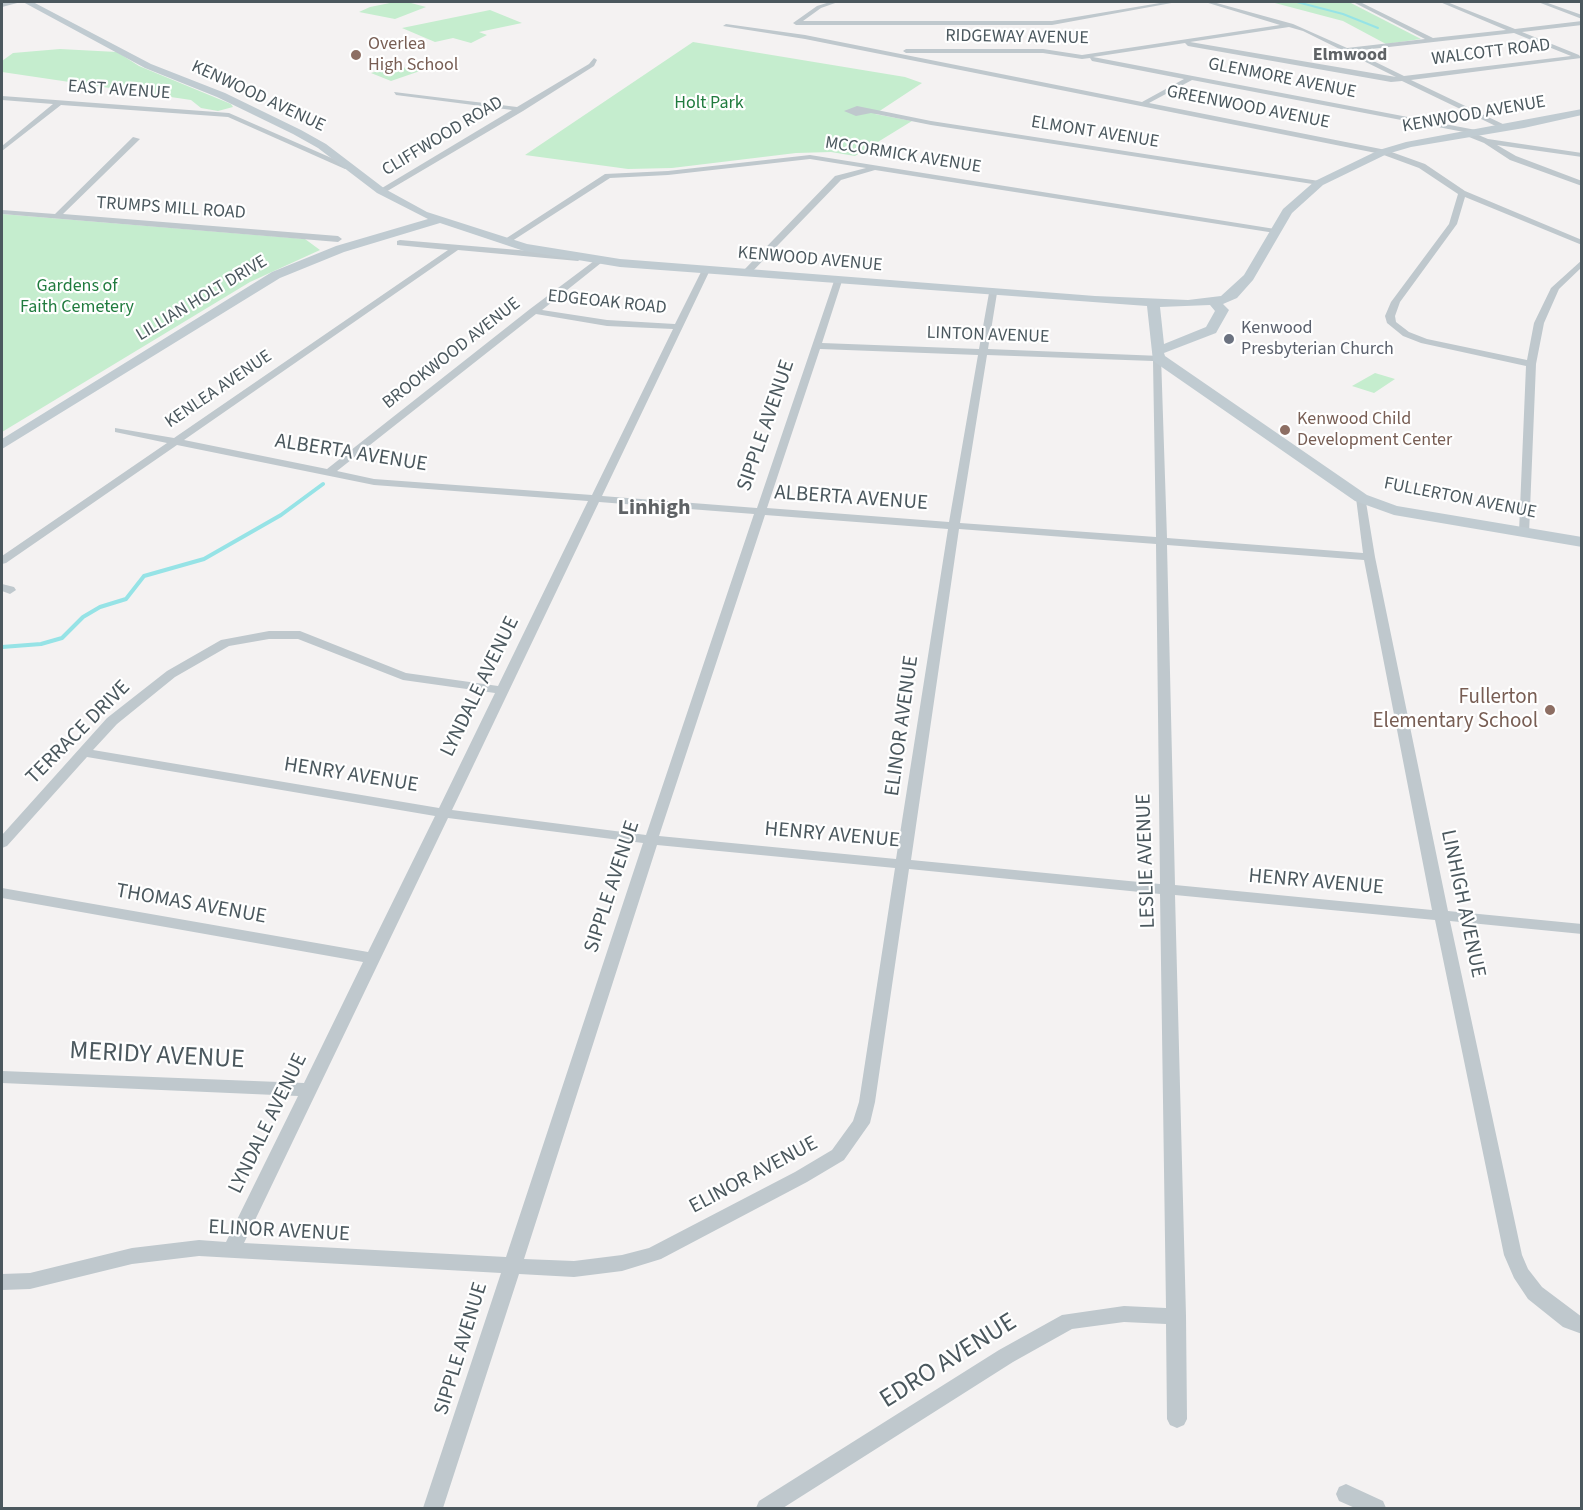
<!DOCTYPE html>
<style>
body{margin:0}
#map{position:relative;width:1583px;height:1510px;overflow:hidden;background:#f4f2f2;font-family:"Source Sans 3",sans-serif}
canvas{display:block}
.frame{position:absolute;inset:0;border:3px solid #4b585e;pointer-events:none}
</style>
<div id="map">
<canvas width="1583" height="1510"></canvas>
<div class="frame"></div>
</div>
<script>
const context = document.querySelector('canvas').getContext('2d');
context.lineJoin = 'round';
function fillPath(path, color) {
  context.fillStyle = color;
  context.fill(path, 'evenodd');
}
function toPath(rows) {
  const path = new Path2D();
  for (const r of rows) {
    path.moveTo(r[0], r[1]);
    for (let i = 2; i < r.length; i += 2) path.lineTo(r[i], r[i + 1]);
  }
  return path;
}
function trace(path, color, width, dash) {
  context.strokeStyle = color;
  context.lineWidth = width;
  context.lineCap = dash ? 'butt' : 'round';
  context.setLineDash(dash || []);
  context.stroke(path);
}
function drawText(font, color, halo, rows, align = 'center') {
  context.font = font + ' "Source Sans 3",sans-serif';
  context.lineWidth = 4.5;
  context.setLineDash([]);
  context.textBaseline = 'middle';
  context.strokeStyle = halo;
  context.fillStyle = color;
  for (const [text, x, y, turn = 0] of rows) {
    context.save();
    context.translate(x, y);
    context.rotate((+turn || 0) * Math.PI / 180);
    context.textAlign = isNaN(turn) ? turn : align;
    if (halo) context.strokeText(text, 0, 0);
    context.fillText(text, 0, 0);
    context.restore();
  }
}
const green = toPath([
 [1271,2,1349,2,1421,39,1386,44,1343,21],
 [390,3,411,3,426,7,395,19,359,12,370,7],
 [490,10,522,23,479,32,487,35,471,43,453,38,435,42,402,28],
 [693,42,905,77,922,83,875,114,912,121,855,156,831,152,796,153,672,168,628,169,525,155],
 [60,49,117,52,139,66,231,104,233,107,218,111,201,108,191,100,2,72,2,61,13,53],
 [392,67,412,68,420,71,391,81,371,73],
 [2,214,305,239,320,250,250,282,2,432],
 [1375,373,1395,379,1374,393,1352,386]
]);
const streamFar1 = toPath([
 [1297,2,1343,14,1378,28]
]);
const stream = toPath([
 [2,647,41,644,62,638,83,617,100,607,126,599,144,576,204,559,281,515,323,484]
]);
const street = toPath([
 [11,2,21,2,2,7,2,3,11,2],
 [830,2,838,2,821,8,803,21,1052,21,1166,2,1177,2,1052,25,796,25,793,23,817,6,830,2],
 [1205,2,1213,2,1293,24,1347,48,1425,39,1353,2,1360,2,1433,38,1506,30,1440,2,1447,2,1515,29,1582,21,1582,25,1522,32,1579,55,1581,58,1411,80,1507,126,1507,130,1504,130,1402,81,1391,82,1188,46,1185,43,1093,57,1476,130,1480,132,1476,134,1488,139,1582,153,1582,157,1497,145,1516,156,1582,181,1582,186,1510,160,1484,143,1464,135,1464,132,1192,80,1149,103,1386,150,1425,164,1465,191,1582,240,1582,245,1465,197,1457,224,1400,302,1395,316,1396,322,1409,332,1427,339,1527,360,1534,323,1551,288,1582,260,1582,267,1559,289,1544,323,1536,364,1529,534,1521,534,1519,532,1526,366,1421,343,1403,336,1387,323,1385,316,1391,302,1449,224,1458,194,1419,168,1381,154,805,39,723,26,726,24,805,35,1142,102,1184,79,1092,61,1090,58,1082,59,1043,53,906,53,903,51,906,49,1043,49,1082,55,1280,25,1205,2],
 [1289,27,1303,31,1396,77,1190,42,1289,27],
 [1514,33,1571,56,1404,76,1353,51,1514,33],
 [1538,2,1545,2,1582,15,1582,19,1538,2],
 [594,58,597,60,594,66,523,111,384,193,377,191,512,110,396,95,394,92,517,107,589,64,594,58],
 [2,96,229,113,352,167,345,169,228,117,61,105,2,151,2,146,53,104,2,100,2,96],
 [857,106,931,121,1319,181,1323,183,1319,185,931,125,871,113,856,116,844,111,857,106],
 [133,137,140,139,63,214,338,236,342,239,338,242,2,214,2,210,55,214,133,137],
 [810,155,1275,229,1279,231,1275,233,875,170,841,180,749,275,743,275,743,271,835,176,866,168,810,159,668,175,610,178,509,243,502,241,605,174,668,171,810,155],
 [400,240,578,255,582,258,578,261,458,250,184,440,327,469,530,309,598,258,602,261,601,263,542,310,607,320,675,324,702,270,706,267,710,270,602,496,757,508,834,281,838,278,842,281,822,343,979,349,989,293,993,290,997,293,988,349,1161,356,1167,538,1363,553,1356,498,1361,495,1365,496,1375,557,1448,911,1582,924,1582,934,1450,921,1522,1255,1528,1269,1542,1287,1582,1317,1582,1334,1563,1327,1528,1299,1514,1278,1504,1255,1435,920,1175,895,1186,1316,1187,1419,1184,1425,1177,1428,1170,1425,1167,1419,1166,1324,1124,1322,1072,1329,1013,1362,783,1508,756,1508,759,1501,999,1350,1062,1315,1124,1306,1166,1308,1160,894,909,869,875,1102,870,1123,844,1160,807,1182,661,1259,622,1271,574,1277,519,1274,443,1508,423,1508,501,1273,199,1256,132,1264,30,1289,2,1290,2,1274,30,1273,132,1248,199,1240,226,1242,298,1096,2,1083,2,1071,304,1083,363,962,2,898,2,888,368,952,435,816,87,757,7,846,2,848,2,835,107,718,167,671,221,640,269,631,300,631,406,673,498,686,588,501,374,485,177,445,6,563,2,564,2,556,167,443,115,432,115,428,174,438,448,250,397,245,397,241,400,240],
 [536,314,607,326,673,329,592,495,374,479,337,471,536,314],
 [820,349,978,355,949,522,767,508,820,349],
 [987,355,1153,361,1156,537,960,523,987,355],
 [599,502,754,514,646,835,452,810,599,502],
 [765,515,948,529,896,859,659,836,765,515],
 [959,529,1156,544,1160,884,911,860,959,529],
 [1167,545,1364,560,1432,910,1175,885,1167,545],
 [269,639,298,639,403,680,495,693,439,808,93,750,117,724,175,677,229,646,269,639],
 [448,818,643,843,506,1257,244,1243,448,818],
 [657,845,895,868,859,1102,853,1121,832,1150,795,1172,649,1248,622,1255,574,1261,524,1259,657,845],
 [2,584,14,587,16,590,10,594,2,591,2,584],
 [1346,1484,1383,1501,1386,1508,1355,1508,1339,1501,1336,1494,1339,1487,1346,1484]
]);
const secondary = toPath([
 [23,2,33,2,151,64,225,93,301,130,326,144,385,189,427,212,527,244,620,259,1095,296,1188,300,1221,296,1244,275,1283,209,1315,181,1379,150,1406,142,1582,109,1582,115,1524,128,1411,147,1387,154,1323,185,1292,213,1253,280,1237,298,1223,304,1229,310,1216,333,1164,353,1165,356,1367,495,1397,506,1582,537,1582,547,1394,515,1355,501,1153,361,1147,306,620,267,524,251,440,223,344,252,280,278,2,449,2,439,272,272,336,246,428,219,377,193,318,148,293,134,217,97,145,68,23,2],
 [1210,305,1215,311,1206,327,1164,344,1160,307,1210,305]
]);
const markers = [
 [356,55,6,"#8d6e63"],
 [1229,339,6,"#6b7280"],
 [1285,430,6,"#8d6e63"],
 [1550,710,6,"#8d6e63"]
];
const farStreetnames = [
 ["RIDGEWAY AVENUE",1017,38,1],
 ["WALCOTT ROAD",1491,53,-7],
 ["GLENMORE AVENUE",1282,79,11],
 ["EAST AVENUE",119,91,4],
 ["KENWOOD AVENUE",258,97,25],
 ["GREENWOOD AVENUE",1248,108,11],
 ["KENWOOD AVENUE",1474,115,-10],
 ["ELMONT AVENUE",1095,133,9],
 ["CLIFFWOOD ROAD",443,137,-31],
 ["MCCORMICK AVENUE",903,156,9],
 ["TRUMPS MILL ROAD",171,209,4],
 ["KENWOOD AVENUE",810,260,5],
 ["LILLIAN HOLT DRIVE",202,299,-31],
 ["EDGEOAK ROAD",607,303,6],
 ["LINTON AVENUE",988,336,2],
 ["BROOKWOOD AVENUE",452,354,-38],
 ["KENLEA AVENUE",219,390,-34],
 ["FULLERTON AVENUE",1460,499,11]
];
const farEducationnames = [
 ["Overlea",368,45],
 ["High School",368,66],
 ["Kenwood Child",1297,420],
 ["Development Center",1297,441]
];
const farNeighbourhoodnames = [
 ["Elmwood",1350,56]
];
const farParknames = [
 ["Holt Park",709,104],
 ["Gardens of",77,287],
 ["Faith Cemetery",77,308]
];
const farWorshipnames = [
 ["Kenwood",1241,329],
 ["Presbyterian Church",1241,350]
];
const streetNames = [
 ["SIPPLE AVENUE",767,426,-71],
 ["ALBERTA AVENUE",351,454,9],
 ["ALBERTA AVENUE",851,499,4],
 ["LYNDALE AVENUE",481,687,-64],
 ["ELINOR AVENUE",903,726,-82],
 ["TERRACE DRIVE",79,733,-45],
 ["HENRY AVENUE",351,776,9],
 ["HENRY AVENUE",832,836,5],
 ["LESLIE AVENUE",1147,861,-92],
 ["HENRY AVENUE",1316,883,5],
 ["SIPPLE AVENUE",613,887,-72],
 ["LINHIGH AVENUE",1462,904,78],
 ["THOMAS AVENUE",191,905,10],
 ["LYNDALE AVENUE",269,1124,-64],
 ["ELINOR AVENUE",754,1176,-28],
 ["ELINOR AVENUE",279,1232,3],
 ["SIPPLE AVENUE",462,1349,-73]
];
const educationNames = [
 ["Fullerton",1538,698],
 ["Elementary School",1538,722]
];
const neighbourhoodNames = [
 ["Linhigh",654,509]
];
const nearStreetnames = [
 ["MERIDY AVENUE",157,1057,3],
 ["EDRO AVENUE",949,1362,-32]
];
fillPath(green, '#c5edce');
trace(streamFar1, '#96e3e6', 2);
trace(stream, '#96e3e6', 4);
fillPath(street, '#bfc8cd');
fillPath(secondary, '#c0cbd1');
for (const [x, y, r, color] of markers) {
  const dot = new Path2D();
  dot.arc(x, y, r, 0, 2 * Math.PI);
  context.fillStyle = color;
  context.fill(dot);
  trace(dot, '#fff', 2);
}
drawText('18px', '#4b585e', '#fff', farStreetnames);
drawText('18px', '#785e54', '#fff', farEducationnames, 'left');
drawText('bold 18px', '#5f6366', '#fff', farNeighbourhoodnames);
drawText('18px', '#207b3e', '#fff', farParknames);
drawText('18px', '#5b616d', '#fff', farWorshipnames, 'left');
drawText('21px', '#4b585e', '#fff', streetNames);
drawText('21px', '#785e54', '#fff', educationNames, 'right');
drawText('bold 22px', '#5f6366', '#fff', neighbourhoodNames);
drawText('26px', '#4b585e', '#fff', nearStreetnames);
</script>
